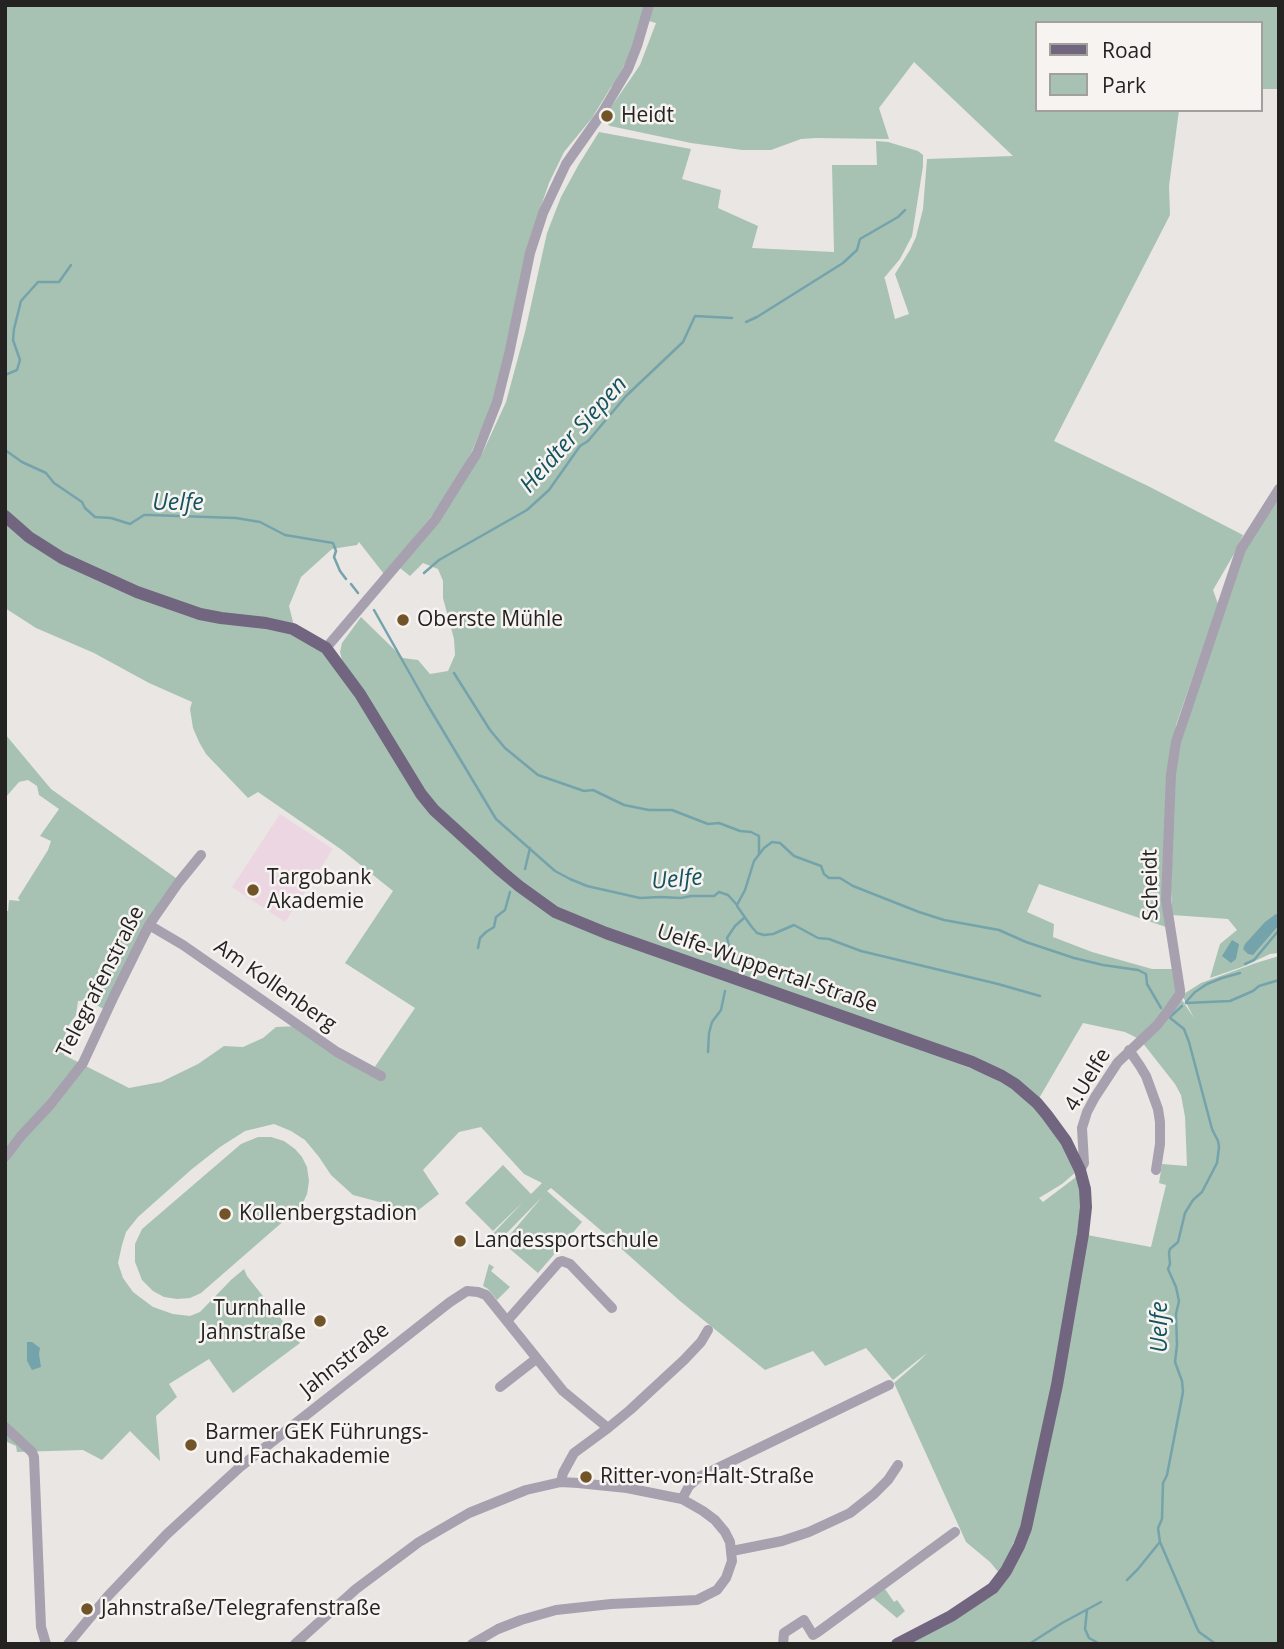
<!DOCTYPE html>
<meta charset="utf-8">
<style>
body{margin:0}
#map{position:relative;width:1284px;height:1649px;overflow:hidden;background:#e9e6e4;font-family:"Open Sans",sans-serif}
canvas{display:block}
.frame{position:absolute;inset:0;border:7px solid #242322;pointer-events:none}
.legend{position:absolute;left:1035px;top:21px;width:228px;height:91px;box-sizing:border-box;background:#f6f3f1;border:2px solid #a2a09e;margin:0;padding:9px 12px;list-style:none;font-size:21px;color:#242322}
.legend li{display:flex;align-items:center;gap:14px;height:35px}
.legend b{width:35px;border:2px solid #a2a09e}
</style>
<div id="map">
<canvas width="1284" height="1649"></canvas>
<div class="frame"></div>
<ul class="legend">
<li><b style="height:9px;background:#726580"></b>Road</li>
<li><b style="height:19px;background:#a7c2b2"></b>Park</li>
</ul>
</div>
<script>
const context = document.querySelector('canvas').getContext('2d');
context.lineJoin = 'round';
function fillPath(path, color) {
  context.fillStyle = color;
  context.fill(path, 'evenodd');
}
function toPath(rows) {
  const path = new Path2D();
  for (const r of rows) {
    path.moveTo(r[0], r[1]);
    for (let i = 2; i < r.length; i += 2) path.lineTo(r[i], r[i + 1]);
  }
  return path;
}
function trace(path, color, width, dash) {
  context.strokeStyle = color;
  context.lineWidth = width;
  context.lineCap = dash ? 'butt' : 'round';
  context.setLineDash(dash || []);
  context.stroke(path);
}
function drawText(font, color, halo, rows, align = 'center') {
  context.font = font + ' "Open Sans",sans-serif';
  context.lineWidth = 5;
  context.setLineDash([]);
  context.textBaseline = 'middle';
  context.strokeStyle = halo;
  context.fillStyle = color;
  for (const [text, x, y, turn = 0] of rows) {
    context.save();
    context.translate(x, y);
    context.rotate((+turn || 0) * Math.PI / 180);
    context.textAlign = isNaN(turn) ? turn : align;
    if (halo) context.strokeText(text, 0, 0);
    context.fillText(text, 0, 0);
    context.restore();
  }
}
const education = toPath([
 [280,814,333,849,285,922,232,887]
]);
const green = toPath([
 [5,5,647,5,628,58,614,84,611,87,592,118,564,152,549,183,531,235,494,400,472,451,447,495,430,518,384,574,359,542,357,545,332,549,301,577,289,606,294,626,209,612,160,597,56,550,5,511],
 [652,5,1279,5,1279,89,1261,89,1261,23,1037,23,1037,110,1179,110,1169,186,1170,215,1054,441,1148,486,1243,535,1234,554,1213,590,1218,604,1176,725,1166,927,1039,884,1027,912,1054,924,1053,937,1092,952,1152,969,1172,969,1176,992,1170,1006,1137,1038,1125,1032,1083,1023,1038,1100,1016,1081,588,923,551,905,524,887,422,792,342,660,340,652,342,643,361,617,403,658,418,660,430,674,448,671,455,655,454,639,443,598,443,581,438,569,423,563,410,576,400,568,482,454,506,402,525,332,547,233,561,197,579,164,599,132,691,149,682,179,721,190,718,208,758,226,752,248,834,252,832,165,877,165,876,141,888,142,918,151,923,155,923,166,912,236,900,259,884,278,885,279,895,319,909,314,895,274,910,250,916,237,923,209,927,159,1013,156,914,62,879,108,889,139,816,138,801,139,771,150,742,150,691,143,610,126,604,121,605,116,640,65,656,23,649,21],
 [1279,494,1279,953,1270,954,1242,967,1210,978,1220,944,1237,930,1228,919,1172,915,1171,889,1175,775,1180,742,1247,545],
 [5,520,119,589,275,628,314,644,341,672,418,796,557,914,986,1074,1011,1088,1033,1106,1051,1128,1067,1152,1076,1172,1062,1184,1039,1198,1043,1202,1076,1177,1081,1191,1081,1205,1072,1277,1028,1509,1000,1574,990,1562,966,1542,894,1383,917,1363,927,1353,893,1380,866,1348,825,1366,813,1351,765,1370,680,1301,597,1227,551,1188,547,1191,582,1222,538,1273,503,1243,542,1197,497,1243,488,1239,522,1203,493,1231,465,1203,503,1165,531,1194,542,1183,524,1174,481,1127,459,1132,423,1170,439,1194,412,1215,387,1204,353,1195,331,1175,319,1157,305,1140,291,1131,274,1124,245,1131,220,1147,192,1169,138,1217,126,1232,122,1245,118,1263,123,1278,133,1292,153,1307,173,1314,190,1316,200,1312,231,1280,244,1269,247,1276,300,1343,233,1393,209,1359,169,1384,177,1397,156,1416,160,1461,130,1431,102,1460,83,1450,17,1452,16,1446,5,1441,5,911,8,911,9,900,20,901,18,898,48,850,51,841,40,836,59,809,39,795,37,786,28,780,19,782,5,798,5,734,51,789,180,881,107,1011,88,1000,78,1001,76,1015,66,1029,64,1055,129,1088,161,1082,198,1064,224,1046,243,1047,263,1038,276,1027,299,1026,372,1071,415,1008,345,963,393,891,342,850,258,792,248,798,206,754,199,742,193,728,190,709,192,702,149,683,94,653,36,628,5,608],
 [1279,956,1279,1644,905,1644,968,1609,1023,1546,1087,1235,1151,1247,1166,1185,1159,1183,1162,1164,1187,1166,1185,1117,1181,1095,1175,1084,1142,1042,1182,1000,1194,1018,1182,995,1201,983,1256,963],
 [258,1137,271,1137,284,1141,295,1149,302,1157,307,1167,309,1181,307,1194,302,1205,201,1293,190,1298,177,1299,164,1297,153,1291,142,1280,135,1262,135,1244,142,1229,241,1144],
 [489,1264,494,1267,491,1271,510,1287,497,1300,488,1289,483,1286],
 [885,1589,894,1602,897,1600,905,1611,897,1618,872,1597]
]);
const water = toPath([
 [1276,914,1279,915,1279,925,1253,955,1248,954,1243,949,1245,944,1265,922],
 [1232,940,1239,944,1236,959,1231,963,1222,956],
 [27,1342,32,1342,40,1348,39,1354,41,1367,32,1370,27,1361]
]);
const stream = toPath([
 [746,322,757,317,843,263,857,250,860,239,898,217,905,210],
 [5,375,17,370,20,360,13,340,14,329,21,301,38,282,59,282,71,265],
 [5,450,22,462,46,473,54,483,82,502,85,508,95,517,111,518,130,524,144,515,150,515,236,518,260,522,285,535,333,543,336,551,334,557,340,571,346,579],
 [424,573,439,560,527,510,549,490,580,446,588,441,626,396,683,342,695,316,732,318],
 [351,584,358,593],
 [374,610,427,704,496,819,555,871,570,879,587,886,640,898,660,897,681,898,691,896,714,896,719,892,728,895,737,905,745,890,754,861,764,848,772,842,780,843,794,856,821,866,824,874,829,878,840,878,853,886,919,912,944,920,999,930,1026,942,1074,958,1103,965,1138,970,1146,974,1147,984,1161,1008],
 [454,673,490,730,505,748,538,775,584,791,593,790,624,805,649,810,672,810,708,824,719,823,740,831,751,832,759,836,759,854],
 [525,869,530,848],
 [737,906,751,926,757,933,764,935,773,934,794,925,818,938,829,939,861,951,998,984,1040,996],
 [478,948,480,938,486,932,494,927,496,917,505,910,510,892],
 [730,960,730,949,727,938,735,926,744,918],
 [1245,964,1254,960,1279,930],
 [1186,1002,1195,992,1207,984,1222,978,1240,973],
 [1186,1003,1230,1001,1253,991,1259,986,1279,980],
 [1169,1017,1184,1029,1189,1042,1212,1129,1218,1141,1219,1147,1217,1163,1202,1192,1193,1200,1185,1213,1178,1242,1170,1249,1169,1253,1170,1264,1168,1269,1176,1287,1179,1301,1176,1314,1177,1345,1175,1362,1182,1381,1183,1392,1167,1475,1163,1483,1162,1519,1158,1528,1160,1542,1197,1628,1199,1632,1216,1644],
 [1170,1017,1182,1006],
 [708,1052,709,1033,712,1022,721,1010,725,991],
 [1127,1580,1138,1569,1159,1543],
 [1087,1610,1085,1629,1089,1638,1100,1644],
 [1029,1644,1062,1623,1101,1602]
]);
const minor = toPath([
 [326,648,435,520,477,453,497,402,509,354,530,253,543,213,566,164,602,113,628,69,637,46,649,5],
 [149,925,183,945,337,1052,381,1076],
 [1129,1050,1140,1066,1146,1076,1158,1109,1160,1122,1160,1144,1156,1170],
 [5,1157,21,1136,50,1105,83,1063,114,996,149,925,179,882,201,855],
 [1080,1170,1084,1163,1082,1128,1087,1112,1095,1097,1118,1062,1158,1024,1168,1011,1180,994,1180,990,1166,900,1171,774,1176,742,1241,549,1279,489],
 [507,1321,559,1262,562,1261,570,1264,612,1308],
 [500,1387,536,1359],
 [5,1427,32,1452,34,1457,41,1627,46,1644],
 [608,1428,630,1410,684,1360,701,1342,708,1330],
 [682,1499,689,1486,699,1477,889,1385],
 [732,1551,782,1541,809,1532,850,1513,874,1494,888,1480,898,1465],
 [68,1644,108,1596,167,1534,240,1467,450,1302,467,1291,478,1292,486,1295,563,1391,608,1428,574,1453,563,1473,561,1482],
 [295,1644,356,1589,419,1542,469,1513,526,1490,561,1482,578,1483,627,1488,682,1499,703,1511,715,1520,725,1532,730,1542,732,1561,726,1578,717,1590,697,1600,611,1604,556,1610,521,1620,498,1629,472,1644],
 [783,1644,784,1633,804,1620,813,1635,818,1632,955,1532]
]);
const major = toPath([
 [5,516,29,537,62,558,137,592,200,614,221,618,266,623,293,629,326,648,360,694,421,794,434,810,501,871,519,886,555,912,606,933,972,1062,1002,1076,1015,1084,1037,1103,1047,1115,1066,1141,1080,1170,1085,1189,1086,1207,1083,1234,1057,1385,1026,1528,1019,1546,1006,1571,993,1588,951,1616,897,1644]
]);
const markers = [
 [607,116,7,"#725429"],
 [403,620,7,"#725429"],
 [253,890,7,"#725429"],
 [225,1214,7,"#725429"],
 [460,1241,7,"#725429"],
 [320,1321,7,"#725429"],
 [191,1445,7,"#725429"],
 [586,1477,7,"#725429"],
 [87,1609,7,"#725429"]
];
const poiNames = [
 ["Heidt",621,116],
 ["Oberste Mühle",417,620],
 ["Targobank",267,878],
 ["Akademie",267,902],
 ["Kollenbergstadion",239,1214],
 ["Landessportschule",474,1241],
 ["Turnhalle",306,1309,"right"],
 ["Jahnstraße",306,1333,"right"],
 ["Barmer GEK Führungs-",205,1433],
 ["und Fachakademie",205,1457],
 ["Ritter-von-Halt-Straße",600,1477],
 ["Jahnstraße/Telegrafenstraße",101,1609]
];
const streetNames = [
 ["Scheidt",1151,885,-91],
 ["Uelfe-Wuppertal-Straße",767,969,19],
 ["Telegrafenstraße",101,982,-63],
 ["Am Kollenberg",275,986,35],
 ["4.Uelfe",1088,1080,-59],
 ["Jahnstraße",345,1360,-38]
];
const waterNames = [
 ["Heidter Siepen",574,435,-48],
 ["Uelfe",178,503],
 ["Uelfe",677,880,-5],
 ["Uelfe",1160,1327,-90]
];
fillPath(education, '#ecd6e2');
fillPath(green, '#a7c2b2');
fillPath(water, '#75a3ac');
trace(stream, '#75a3ac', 2.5);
trace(minor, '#a7a0af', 10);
trace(major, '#726580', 12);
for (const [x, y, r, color] of markers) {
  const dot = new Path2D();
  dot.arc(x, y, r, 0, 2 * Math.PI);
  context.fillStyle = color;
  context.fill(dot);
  trace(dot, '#f6f3f1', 2.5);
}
drawText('21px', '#242322', '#f6f3f1', poiNames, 'left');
drawText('21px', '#242322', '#f6f3f1', streetNames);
drawText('italic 23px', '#13545e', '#f6f3f1', waterNames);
</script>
